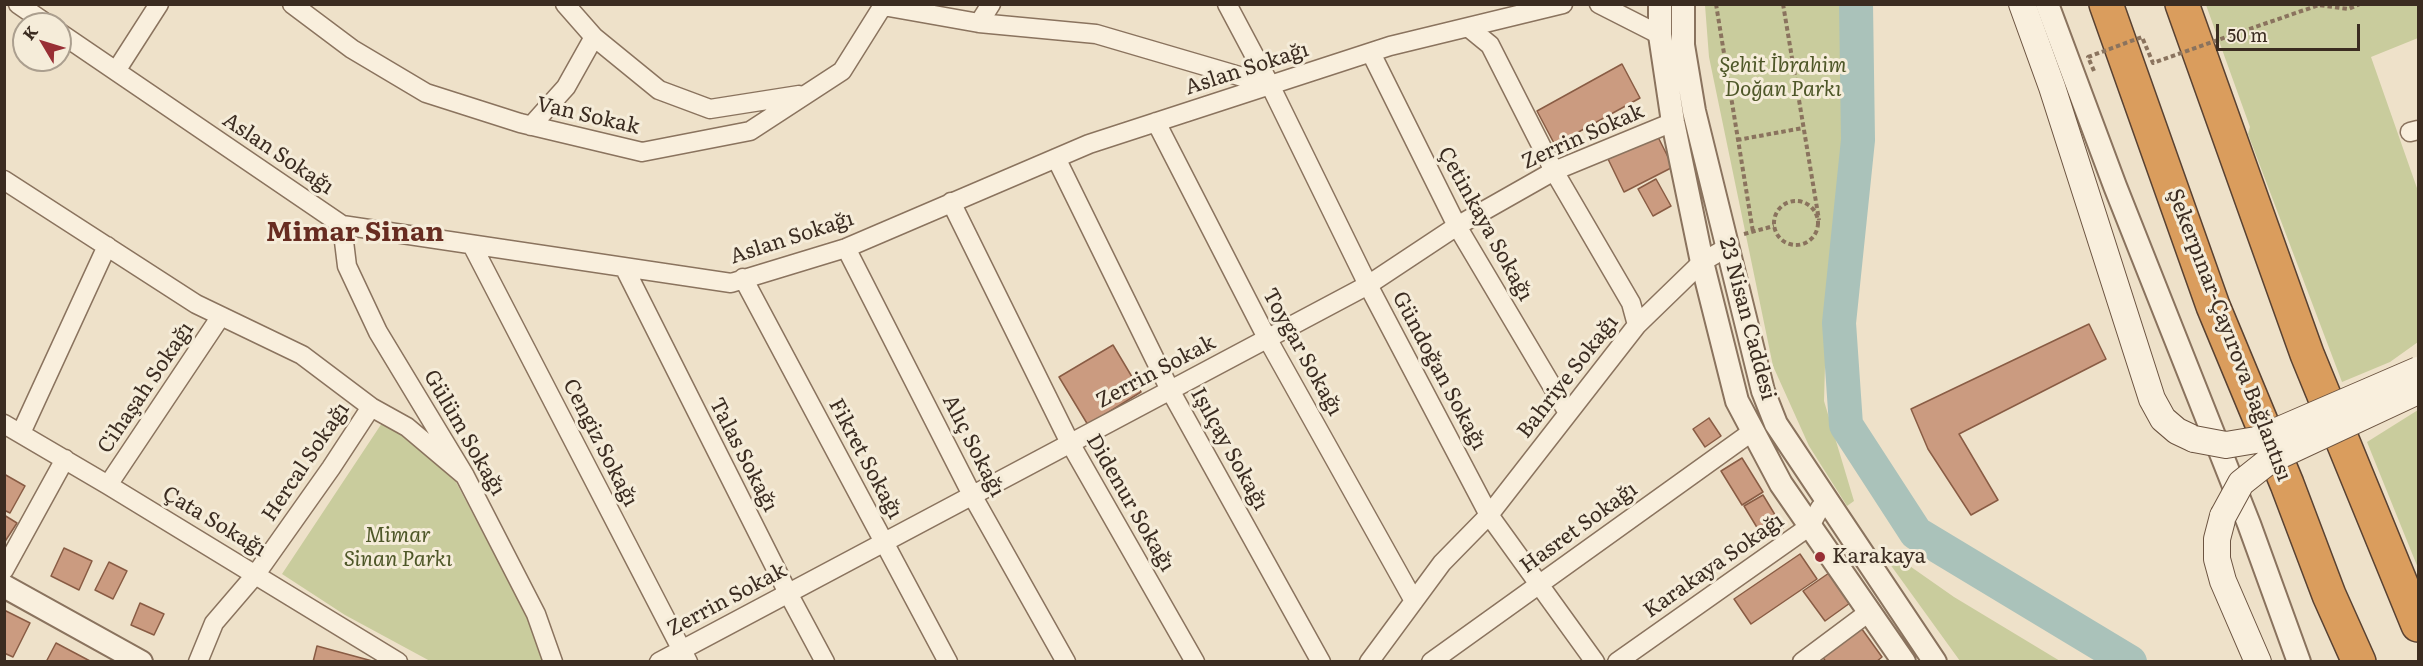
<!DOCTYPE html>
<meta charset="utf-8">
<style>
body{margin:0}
#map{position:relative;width:2423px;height:666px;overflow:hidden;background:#eee1c9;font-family:Literata,serif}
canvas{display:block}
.frame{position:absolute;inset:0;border:6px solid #3b2c21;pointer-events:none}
.north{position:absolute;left:12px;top:12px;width:60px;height:60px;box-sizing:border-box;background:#f5ecd9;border:2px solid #ab9f8f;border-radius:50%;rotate:308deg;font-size:16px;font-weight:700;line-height:24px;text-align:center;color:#3b2c21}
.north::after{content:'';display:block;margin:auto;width:21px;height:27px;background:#982f35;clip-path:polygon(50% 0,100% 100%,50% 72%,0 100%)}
.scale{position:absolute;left:2216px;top:24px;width:144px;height:27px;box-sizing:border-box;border:3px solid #3b2c21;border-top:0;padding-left:8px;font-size:18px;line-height:21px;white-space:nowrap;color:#3b2c21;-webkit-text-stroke:4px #f5ecd9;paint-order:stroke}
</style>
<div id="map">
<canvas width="2423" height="666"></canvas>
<div class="frame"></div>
<div class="north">K</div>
<div class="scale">50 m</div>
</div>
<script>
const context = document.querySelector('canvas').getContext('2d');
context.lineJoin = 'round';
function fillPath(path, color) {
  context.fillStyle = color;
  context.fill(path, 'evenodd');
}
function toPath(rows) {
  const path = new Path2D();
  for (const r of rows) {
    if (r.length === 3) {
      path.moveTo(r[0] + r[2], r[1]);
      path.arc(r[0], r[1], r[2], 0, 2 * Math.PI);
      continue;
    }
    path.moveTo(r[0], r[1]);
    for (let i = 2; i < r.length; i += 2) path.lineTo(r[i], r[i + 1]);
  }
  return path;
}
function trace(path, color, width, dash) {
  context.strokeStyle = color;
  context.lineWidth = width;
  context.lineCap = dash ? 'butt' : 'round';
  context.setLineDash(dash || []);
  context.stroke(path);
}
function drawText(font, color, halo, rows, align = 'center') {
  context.font = font + ' Literata,serif';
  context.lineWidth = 6;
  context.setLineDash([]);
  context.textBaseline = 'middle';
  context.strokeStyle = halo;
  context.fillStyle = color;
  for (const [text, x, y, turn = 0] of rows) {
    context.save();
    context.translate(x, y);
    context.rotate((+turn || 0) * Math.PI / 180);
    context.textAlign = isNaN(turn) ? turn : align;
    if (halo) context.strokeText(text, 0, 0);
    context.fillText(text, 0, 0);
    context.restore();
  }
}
const green = toPath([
 [1705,5,1846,5,1852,79,1843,229,1826,330,1824,401,1854,501,1847,506,1809,446,1773,366,1709,57],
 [2206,5,2418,5,2418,38,2371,57,2418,191,2418,342,2390,362,2342,382,2248,134,2250,127],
 [2418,410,2418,568,2367,442],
 [382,423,405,437,456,482,532,626,542,661,430,661,345,615,282,574],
 [1894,555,1954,597,2060,661,1960,661,1887,560]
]);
const river = toPath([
 [1856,4,1858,140,1839,323,1846,425,1916,533,2130,662]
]);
const building = toPath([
 [1622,64,1640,98,1555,145,1537,111,1622,64],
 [1657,135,1673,167,1624,192,1608,159,1657,135],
 [1656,179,1671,206,1653,216,1638,189,1656,179],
 [2089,324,2106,359,1959,434,1998,500,1971,515,1928,449,1911,409,2089,324],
 [1113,345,1141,392,1088,425,1059,377,1113,345],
 [1709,418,1721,436,1705,447,1693,429,1709,418],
 [1742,458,1763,492,1742,505,1721,471,1742,458],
 [4,474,25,486,10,513,4,510,4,474],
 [1763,495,1783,528,1764,539,1744,506,1763,495],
 [4,515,17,523,4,543,4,515],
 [64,548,92,561,79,590,51,576,64,548],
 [1800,554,1817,579,1751,624,1734,599,1800,554],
 [109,562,127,571,113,599,95,590,109,562],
 [1829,573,1850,603,1825,621,1803,591,1829,573],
 [140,603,164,614,154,635,131,625,140,603],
 [4,610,30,623,13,657,4,653,4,610],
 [1859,625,1882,657,1876,662,1826,662,1820,653,1859,625],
 [56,643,90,661,90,662,46,662,56,643],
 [317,646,376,662,313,662,317,646]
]);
const path = toPath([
 [1716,4,1753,232],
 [1783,4,1819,220],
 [2235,34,2319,5,2348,9,2360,4],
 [1737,140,1803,128],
 [1796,223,22],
 [1744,234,1774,226]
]);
const minor = toPath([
 [18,4,47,24],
 [292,4,352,49,426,93,520,123,642,152,750,131,842,71,884,4],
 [565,4,594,37,659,90,710,109,799,95],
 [1227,4,1270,85,1368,285,1489,515,1595,662],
 [1599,4,1660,35],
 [883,6,979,23,1096,34,1270,85],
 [979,23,991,4],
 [1468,27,1490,45,1554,171,1631,303,1637,325],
 [60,33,342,225,731,283,846,248,1089,144,1390,46,1563,4],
 [1371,53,1457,226,1568,413],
 [116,71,159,4],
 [1156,122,1267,338,1414,601],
 [531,126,566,87,594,37],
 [2410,132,2418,130],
 [1056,158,1170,390,1321,662],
 [4,180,196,304,302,355,371,407,407,427,465,476],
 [951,202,1070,443,1195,662],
 [342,225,347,266,378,332,465,476,536,614,553,662],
 [472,245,688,662],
 [846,248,972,495,1066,662],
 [624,267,788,593,825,662],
 [743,278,948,662],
 [4,424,108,485,398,662],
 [21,433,107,246],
 [108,485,221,316],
 [4,570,65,459],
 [198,662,214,623,256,574,331,468,371,407],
 [659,662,1368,285,1457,226,1554,171,1673,122],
 [1369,662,1442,563,1489,515,1637,325,1702,262,1728,247],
 [1431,662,1753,431],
 [1617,662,1810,526,1820,508,1829,502],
 [1802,662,1869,612]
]);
const tertiary = toPath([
 [1660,4,1660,35,1673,122,1702,262,1737,401,1781,484,1904,662],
 [1683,4,1683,45,1694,111,1763,391,1776,424,1935,662],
 [2047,4,2115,186,2249,524,2299,662],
 [4,586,141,662]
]);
const secondary = toPath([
 [2022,4,2052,87,2152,399,2163,419,2177,431,2194,439],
 [2223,516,2217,539,2217,559,2223,581,2258,662]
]);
const motorway = toPath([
 [2106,4,2213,306,2287,484,2329,595,2359,662],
 [2182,4,2307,354,2418,625]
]);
const pathBridge = toPath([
 [2094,71,2088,57,2142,37,2153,63,2235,34]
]);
const secondaryBridge = toPath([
 [2194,439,2226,445,2256,440,2418,370],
 [2223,516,2241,483,2270,460,2418,391]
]);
const markers = [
 [1820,557,6,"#982f35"]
];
const parkNames = [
 ["Şehit İbrahim",1783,66],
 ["Doğan Parkı",1783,90],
 ["Mimar",398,536],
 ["Sinan Parkı",398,560]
];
const streetNames = [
 ["Aslan Sokağı",1247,69,-18],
 ["Van Sokak",588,116,13],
 ["Zerrin Sokak",1583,137,-24],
 ["Aslan Sokağı",278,154,34],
 ["Çetinkaya Sokağı",1485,224,61],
 ["Aslan Sokağı",792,238,-18],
 ["23 Nisan Caddesi",1747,319,75],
 ["Şekerpınar-Çayırova Bağlantısı",2229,335,69],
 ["Toygar Sokağı",1302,352,61],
 ["Gündoğan Sokağı",1439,371,62],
 ["Zerrin Sokak",1156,372,-28],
 ["Bahriye Sokağı",1568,377,-52],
 ["Cihaşah Sokağı",146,388,-56],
 ["Gülüm Sokağı",464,433,60],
 ["Cengiz Sokağı",600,443,63],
 ["Alıç Sokağı",973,446,63],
 ["Işılçay Sokağı",1229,449,61],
 ["Talas Sokağı",743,455,63],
 ["Fikret Sokağı",865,459,62],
 ["Hercal Sokağı",306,462,-56],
 ["Didenur Sokağı",1130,503,60],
 ["Çata Sokağı",214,522,31],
 ["Hasret Sokağı",1579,528,-36],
 ["Karakaya Sokağı",1714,566,-35],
 ["Zerrin Sokak",727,600,-28]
];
const poiNames = [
 ["Karakaya",1832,557]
];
const districtNames = [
 ["Mimar Sinan",355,233]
];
fillPath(green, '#c9cc9d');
trace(river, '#aac2ba', 34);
fillPath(building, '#cb9b80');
trace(building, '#895c44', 1.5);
trace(minor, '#8a735e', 21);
trace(tertiary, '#8a735e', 26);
trace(secondary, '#6c5441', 28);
trace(motorway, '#594232', 36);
trace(path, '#8a735e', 4, [4.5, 3]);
trace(minor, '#f9efdd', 18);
trace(tertiary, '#f9efdd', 22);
trace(secondary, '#f9efdd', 26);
trace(motorway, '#da9d5d', 33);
trace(secondaryBridge, '#6c5441', 28, []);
trace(pathBridge, '#8a735e', 4, [4.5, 3]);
trace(secondaryBridge, '#f9efdd', 26);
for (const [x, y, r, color] of markers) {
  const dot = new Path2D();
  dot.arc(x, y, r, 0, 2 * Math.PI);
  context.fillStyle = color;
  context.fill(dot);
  trace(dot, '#f5ecd9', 2);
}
drawText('italic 21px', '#4e5728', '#f5ecd9', parkNames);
drawText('21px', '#3b2c21', '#f5ecd9', streetNames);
drawText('21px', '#3b2c21', '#f5ecd9', poiNames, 'left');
drawText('bold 27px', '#672c21', '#f5ecd9', districtNames);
</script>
